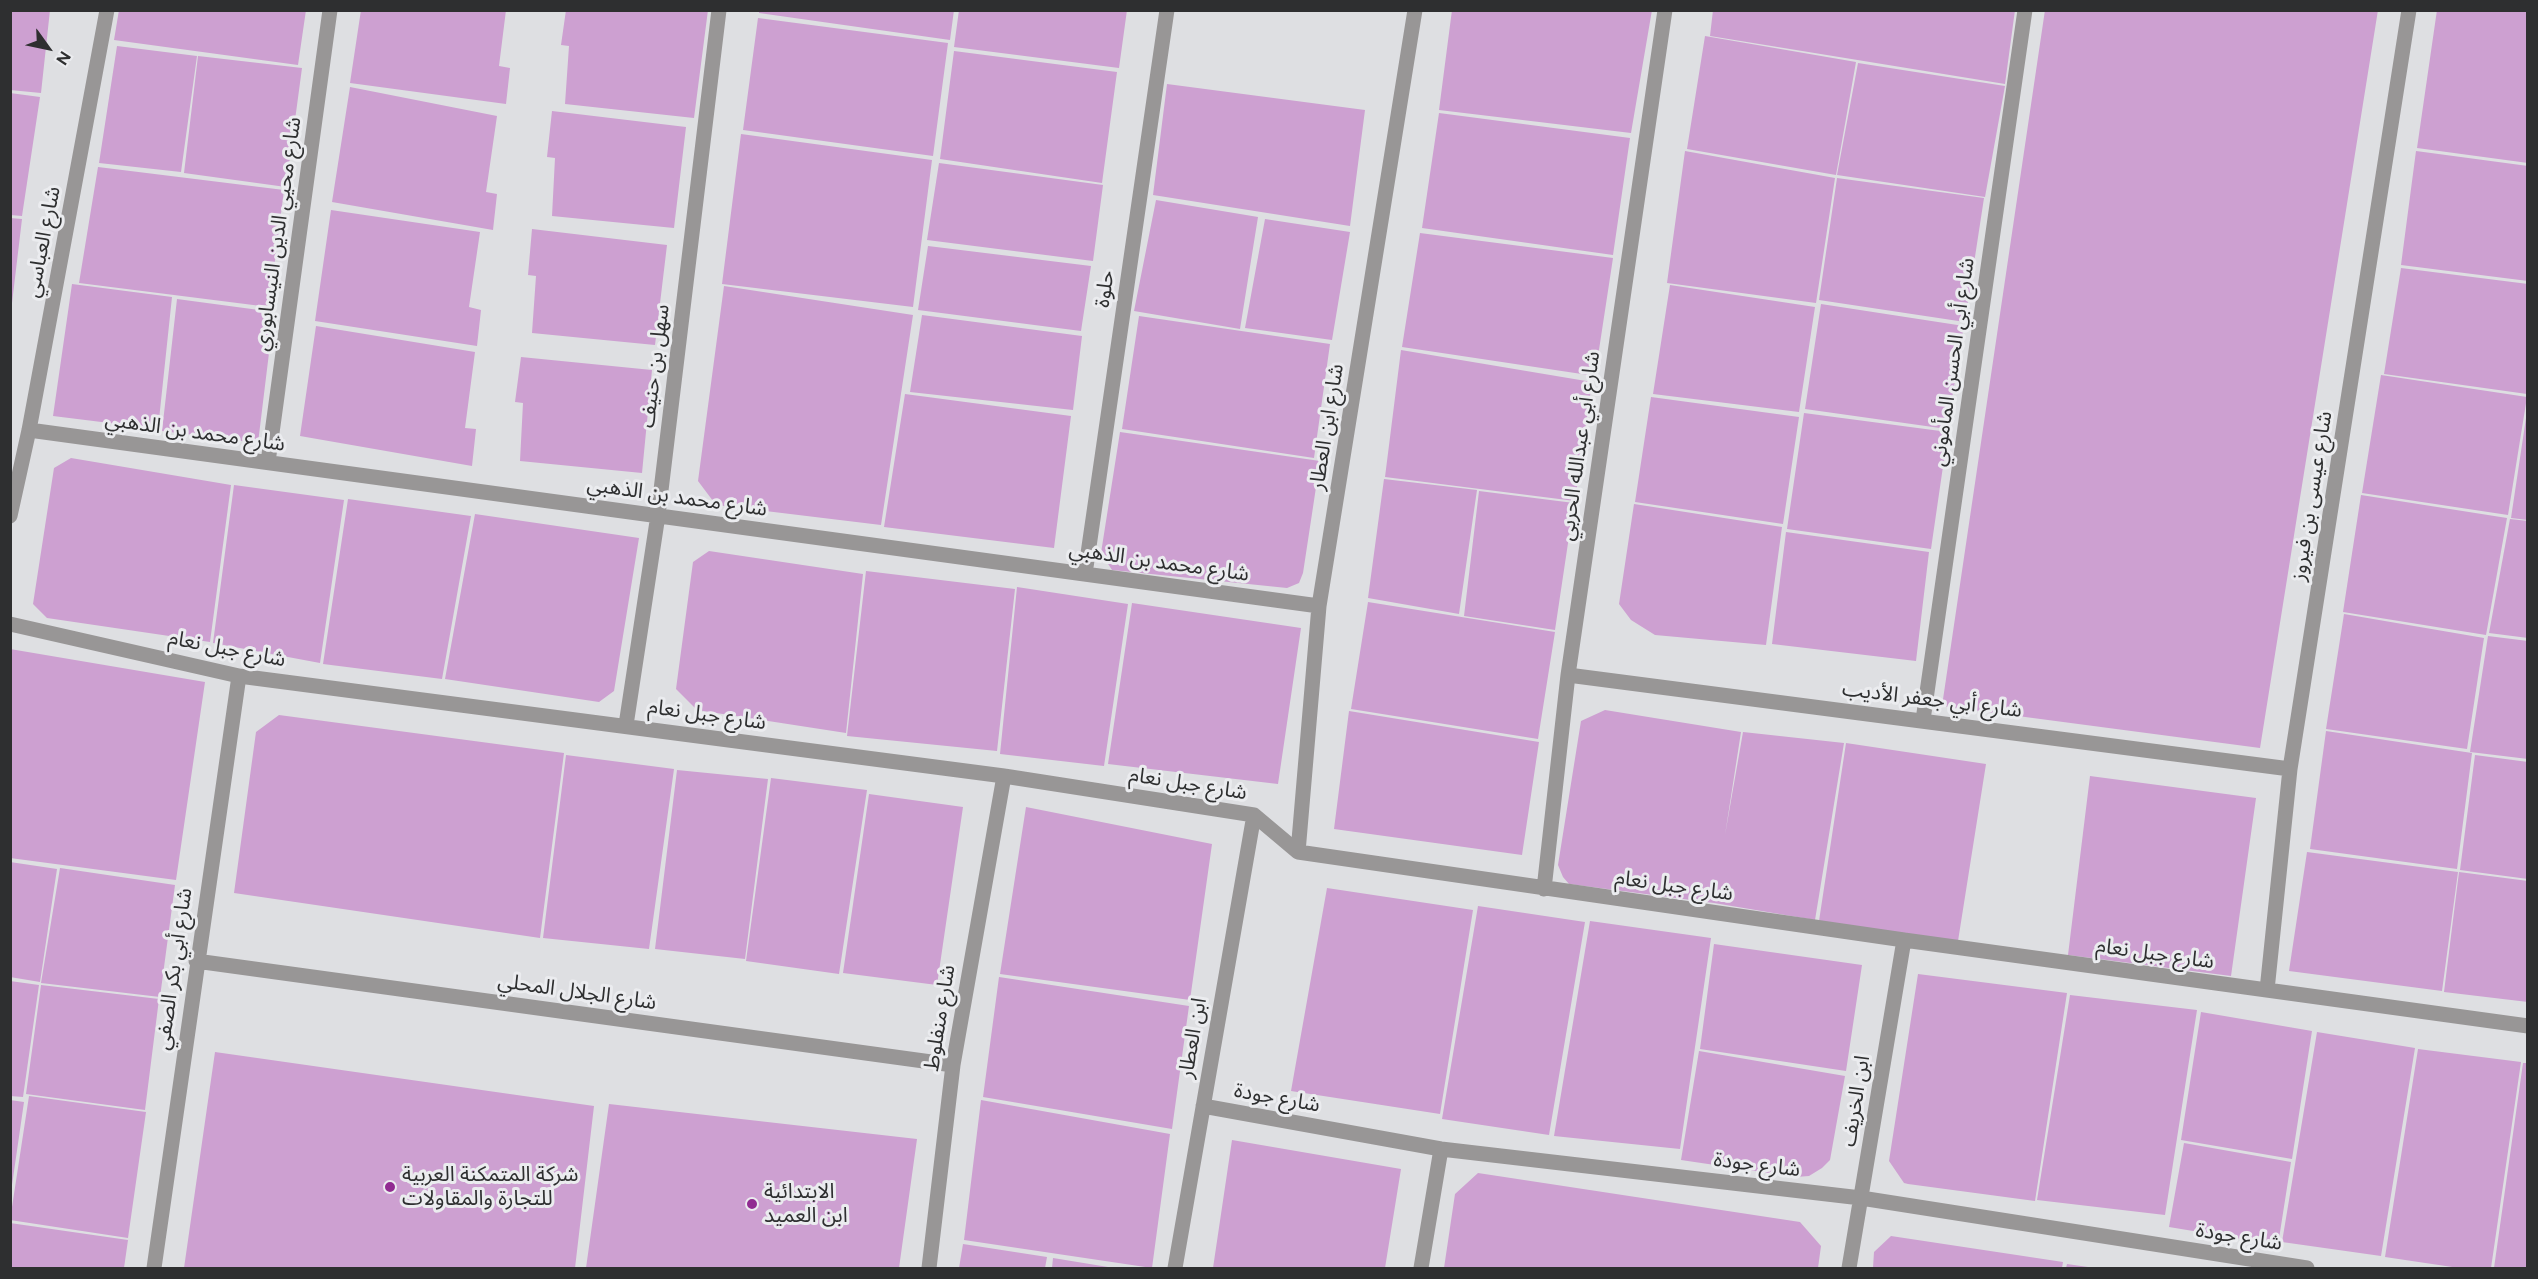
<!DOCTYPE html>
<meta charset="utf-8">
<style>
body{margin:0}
#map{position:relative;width:2538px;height:1279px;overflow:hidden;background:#dedfe2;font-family:Figtree,sans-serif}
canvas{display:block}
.frame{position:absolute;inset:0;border:12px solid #2e2f30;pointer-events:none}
.north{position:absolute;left:18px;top:18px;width:60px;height:60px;-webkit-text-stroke:4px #ebecef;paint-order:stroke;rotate:123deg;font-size:16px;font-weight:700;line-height:24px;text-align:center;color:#2e2f30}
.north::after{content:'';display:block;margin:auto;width:21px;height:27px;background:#2e2f30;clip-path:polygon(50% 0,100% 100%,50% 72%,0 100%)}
</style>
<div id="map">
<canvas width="2538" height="1279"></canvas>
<div class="frame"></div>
<div class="north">N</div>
</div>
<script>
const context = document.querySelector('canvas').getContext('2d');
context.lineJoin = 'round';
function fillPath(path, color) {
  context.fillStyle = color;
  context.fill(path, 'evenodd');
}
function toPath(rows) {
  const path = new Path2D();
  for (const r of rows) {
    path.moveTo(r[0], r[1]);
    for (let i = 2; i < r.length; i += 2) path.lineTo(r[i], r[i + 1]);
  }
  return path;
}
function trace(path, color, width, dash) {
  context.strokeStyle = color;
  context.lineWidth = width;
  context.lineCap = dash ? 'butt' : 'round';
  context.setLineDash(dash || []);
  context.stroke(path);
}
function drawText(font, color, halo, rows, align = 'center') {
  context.font = font + ' Figtree,"Noto Sans Arabic",sans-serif';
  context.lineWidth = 6;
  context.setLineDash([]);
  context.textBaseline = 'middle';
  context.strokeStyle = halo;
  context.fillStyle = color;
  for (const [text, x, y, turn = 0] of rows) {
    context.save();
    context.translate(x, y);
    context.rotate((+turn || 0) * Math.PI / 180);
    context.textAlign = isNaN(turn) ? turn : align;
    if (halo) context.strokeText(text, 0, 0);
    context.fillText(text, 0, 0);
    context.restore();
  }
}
const building = toPath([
 [10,10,50,10,41,93,10,90],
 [119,10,306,10,298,65,114,40],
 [361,10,506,10,499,66,510,68,506,104,350,83],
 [566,10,708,10,694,118,565,104,569,46,561,45],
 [759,10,954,10,950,40,759,13],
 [959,10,1127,10,1119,68,954,47],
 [1452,10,1652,10,1631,133,1439,110],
 [1713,10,2015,10,2005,84,1710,36],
 [2045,10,2378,10,2260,748,1942,706],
 [2437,10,2528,10,2528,163,2417,148],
 [758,18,948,43,933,156,743,130],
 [1705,36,1856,62,1836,175,1687,149],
 [117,46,197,56,181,172,99,163],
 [954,51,1117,72,1102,183,940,159],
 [198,56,302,68,286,187,184,173],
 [1858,63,2005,86,1985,197,1837,175],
 [1167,84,1365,110,1350,226,1153,195],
 [350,87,497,116,486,192,497,194,493,230,332,202],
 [10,93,40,97,22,216,10,215],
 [552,111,686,127,674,228,552,216,555,158,547,157],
 [1439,113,1630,138,1613,255,1422,228],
 [741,134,932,160,913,307,722,284],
 [1685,151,1835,178,1816,303,1667,283],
 [2416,151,2528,166,2528,281,2401,265],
 [939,163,1103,185,1093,261,927,240],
 [98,167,284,190,269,307,79,283],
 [1837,178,1984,198,1965,322,1819,300],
 [1156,200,1258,217,1240,329,1134,311],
 [331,210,480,232,469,307,481,310,477,346,315,321],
 [10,218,22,219,12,303,10,303],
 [1265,219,1350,232,1332,340,1245,328],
 [532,229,667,245,655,345,532,333,536,276,528,275],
 [1420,233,1613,258,1595,376,1402,347],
 [928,246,1091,266,1081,331,918,310],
 [2401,268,2528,284,2527,394,2384,374],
 [72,284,172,297,158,429,53,416],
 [1670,285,1815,307,1799,412,1653,394],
 [724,286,913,315,881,525,716,505,698,481],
 [177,299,274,312,258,443,162,431],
 [1821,304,1964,326,1947,429,1805,409],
 [922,315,1082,336,1073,410,910,392],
 [1139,316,1330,344,1314,458,1122,429],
 [316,326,475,352,465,428,476,429,472,466,300,436],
 [1401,350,1592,382,1575,501,1385,477],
 [521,357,652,370,642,473,520,461,523,403,515,402],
 [2381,375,2527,397,2508,515,2362,493],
 [905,394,1071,416,1054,548,884,527],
 [1651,397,1799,417,1783,524,1635,502],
 [1804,413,1948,432,1931,549,1787,529],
 [2526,418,2528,418,2528,520,2511,518],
 [1120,432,1320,461,1303,573,1299,583,1287,588,1112,570,1101,553],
 [71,458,231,485,210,642,47,618,33,604,54,468],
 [1384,479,1477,490,1459,614,1368,598],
 [234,485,344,500,320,663,213,643],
 [1479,491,1574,503,1555,630,1464,616],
 [2361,495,2507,518,2486,635,2343,612],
 [348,499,471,516,442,679,323,664],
 [1634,504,1782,527,1766,645,1655,635,1631,620,1619,604],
 [475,514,639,538,614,691,599,702,445,679],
 [2510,519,2528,521,2528,638,2489,633],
 [1786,532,1929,552,1916,661,1772,644],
 [709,551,863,574,846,733,697,710,676,689,693,562],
 [866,571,1015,589,997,751,847,736],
 [1017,587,1128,604,1104,766,1000,754],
 [1368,602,1555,632,1538,739,1351,709],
 [1132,603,1301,628,1278,784,1108,764],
 [2344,614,2484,638,2467,749,2326,729],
 [2488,636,2528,641,2528,759,2470,752],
 [10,649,205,682,176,880,10,858],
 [1605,710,1741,732,1725,835,1743,732,1844,743,1815,920,1714,903,1569,884,1563,877,1558,865,1581,721],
 [1349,711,1539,742,1522,855,1334,829],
 [279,715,564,753,540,938,234,893,256,732],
 [2326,731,2472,753,2457,869,2310,849],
 [1846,743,1986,764,1958,941,1819,921],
 [566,755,674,769,649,949,543,938],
 [2475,755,2528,762,2528,879,2460,870],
 [677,770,768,779,745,959,655,949],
 [2090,776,2256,798,2231,976,2068,955],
 [771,778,867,790,839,974,746,961],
 [869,794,963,807,937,985,843,973],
 [1026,807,1212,844,1190,1000,1000,974],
 [2307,852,2458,872,2442,991,2289,971],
 [10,862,57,869,40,982,10,977],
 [60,868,175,885,160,997,41,983],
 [2459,872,2528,881,2528,1002,2444,992],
 [1327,888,1473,910,1440,1114,1291,1091],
 [1478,906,1585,922,1549,1135,1442,1119],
 [1590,921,1711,938,1680,1149,1554,1136],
 [1714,944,1862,965,1846,1071,1700,1049],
 [1918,974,2067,993,2035,1201,1908,1184,1904,1183,1889,1161],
 [999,977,1189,1006,1172,1129,983,1097],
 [10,981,39,985,23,1097,10,1096],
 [41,985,159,999,145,1110,26,1094],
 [2070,995,2197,1010,2165,1215,2037,1200],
 [2201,1012,2312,1031,2292,1159,2181,1140],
 [2317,1032,2415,1048,2381,1256,2282,1242],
 [2418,1049,2521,1062,2491,1268,2459,1268,2385,1257],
 [1699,1051,1845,1076,1830,1160,1822,1168,1809,1176,1796,1177,1681,1160],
 [215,1052,594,1106,575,1268,184,1268],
 [2523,1063,2528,1063,2528,1268,2494,1268],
 [29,1096,146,1112,128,1238,10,1220],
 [10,1100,24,1102,12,1185,10,1185],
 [981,1100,1170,1134,1152,1268,964,1240],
 [609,1104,917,1139,899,1268,586,1268],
 [1232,1140,1401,1169,1385,1268,1213,1268],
 [2184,1143,2291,1162,2278,1245,2169,1227],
 [1478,1173,1800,1222,1821,1246,1818,1268,1444,1268,1455,1194],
 [10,1223,128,1240,124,1268,10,1268],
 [1891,1236,2063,1262,2062,1268,1873,1268,1874,1252],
 [963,1244,1047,1257,1045,1268,959,1268],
 [1053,1258,1108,1267,1108,1268,1052,1268],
 [2067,1264,2088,1267,2088,1268,2066,1268]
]);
const minor = toPath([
 [29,430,1319,606],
 [268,462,330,10],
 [10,516,29,430,107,10],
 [1085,574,1167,10],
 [10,624,239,676,1004,776,1254,815,1298,852,1904,940,2528,1026],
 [1568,675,2290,769],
 [1923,720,2025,10],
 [626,725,658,515,719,10],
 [1298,852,1319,606,1415,10],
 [1544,889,1568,675,1665,10],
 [196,961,953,1065],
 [2267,990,2290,769,2409,10],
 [1203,1106,1441,1149,1861,1198,2307,1268],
 [154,1268,239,676],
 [929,1268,953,1065,1004,776],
 [1175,1268,1254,815],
 [1421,1268,1441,1149],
 [1849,1268,1904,940]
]);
const markers = [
 [390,1187,6,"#912b91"],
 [752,1204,6,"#912b91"]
];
const streetNames = [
 ["شارع محيي الدين النيسابوري",278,234,-82],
 ["شارع العباسي",43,242,-79],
 ["حلوة",1105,289,-82],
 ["شارع أبي الحسن المأموني",1953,362,-82],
 ["سهل بن حنيف",655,366,-83],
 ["شارع ابن العطار",1327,427,-81],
 ["شارع محمد بن الذهبي",195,432,8],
 ["شارع أبي عبدالله الحربي",1580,446,-82],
 ["شارع عيسى بن فيروز",2312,496,-81],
 ["شارع محمد بن الذهبي",677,497,8],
 ["شارع محمد بن الذهبي",1159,562,8],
 ["شارع جبل نعام",227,649,11],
 ["شارع أبي جعفر الأديب",1932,700,7],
 ["شارع جبل نعام",707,715,8],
 ["شارع جبل نعام",1188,784,9],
 ["شارع جبل نعام",1674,886,8],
 ["شارع جبل نعام",2155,954,8],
 ["شارع أبي بكر الصفي",174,969,-82],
 ["شارع الجلال المحلي",577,992,8],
 ["شارع منفلوط",940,1018,-81],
 ["ابن العطار",1193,1038,-80],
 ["شارع جودة",1277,1098,10],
 ["ابن الخريف",1856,1101,-81],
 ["شارع جودة",1757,1165,7],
 ["شارع جودة",2239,1237,9]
];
const poiNames = [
 ["شركة المتمكنة العربية",402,1175],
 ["للتجارة والمقاولات",402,1199],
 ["الابتدائية",764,1192],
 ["ابن العميد",764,1216]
];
fillPath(building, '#cda0d1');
trace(minor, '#989696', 15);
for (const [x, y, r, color] of markers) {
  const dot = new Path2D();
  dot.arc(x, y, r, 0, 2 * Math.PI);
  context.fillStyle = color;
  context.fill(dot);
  trace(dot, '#ebecef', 2);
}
drawText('21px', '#2e2f30', '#ebecef', streetNames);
drawText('21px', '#2e2f30', '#ebecef', poiNames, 'left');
</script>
